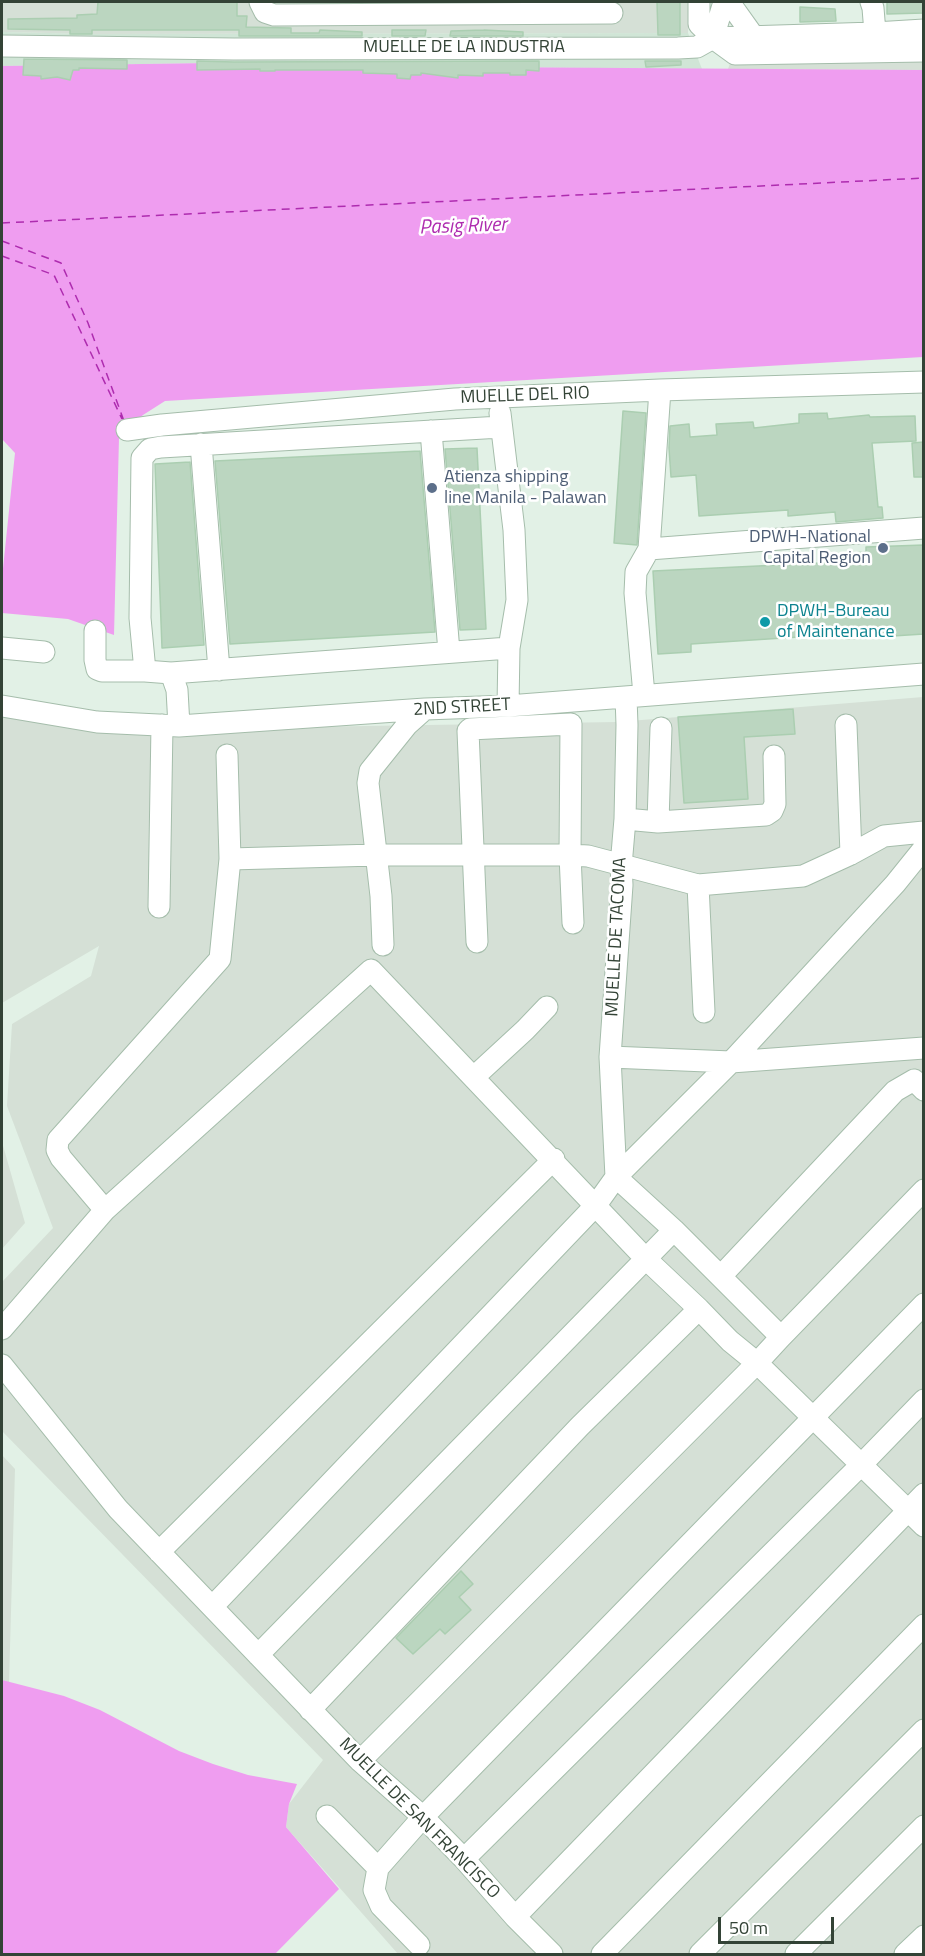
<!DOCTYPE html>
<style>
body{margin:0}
#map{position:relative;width:925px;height:1956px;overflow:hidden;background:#e2f1e6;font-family:"Titillium Web",sans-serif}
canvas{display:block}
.frame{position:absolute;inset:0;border:3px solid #334336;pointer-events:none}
.scale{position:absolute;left:718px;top:1917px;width:116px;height:27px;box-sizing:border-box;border:3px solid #334336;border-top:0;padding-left:8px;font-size:18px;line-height:21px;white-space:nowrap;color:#334336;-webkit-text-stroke:4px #fff;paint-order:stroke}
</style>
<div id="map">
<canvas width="925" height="1956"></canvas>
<div class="frame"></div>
<div class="scale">50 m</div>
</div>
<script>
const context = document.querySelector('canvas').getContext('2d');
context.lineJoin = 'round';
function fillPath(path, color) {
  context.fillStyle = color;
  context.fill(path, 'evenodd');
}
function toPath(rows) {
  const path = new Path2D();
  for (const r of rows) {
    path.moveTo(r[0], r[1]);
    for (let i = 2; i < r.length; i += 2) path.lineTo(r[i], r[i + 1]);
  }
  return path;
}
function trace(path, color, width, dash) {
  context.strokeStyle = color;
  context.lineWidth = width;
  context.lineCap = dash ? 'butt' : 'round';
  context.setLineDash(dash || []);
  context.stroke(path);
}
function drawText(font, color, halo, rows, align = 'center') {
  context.font = font + ' "Titillium Web",sans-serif';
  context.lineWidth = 5;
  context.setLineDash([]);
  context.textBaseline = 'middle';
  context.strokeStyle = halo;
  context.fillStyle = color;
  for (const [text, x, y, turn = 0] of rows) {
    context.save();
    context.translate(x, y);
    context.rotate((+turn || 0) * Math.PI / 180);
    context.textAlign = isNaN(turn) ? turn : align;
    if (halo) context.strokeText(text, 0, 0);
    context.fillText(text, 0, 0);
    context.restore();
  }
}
const residential = toPath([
 [2,32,95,34,688,33,702,69,479,67,282,62,2,66]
]);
const industrial = toPath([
 [2,2,688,2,688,33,95,34,2,32],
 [923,41,923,70,728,69,736,46],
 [923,697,923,1954,398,1954,286,1827,289,1804,323,1760,2,1431,2,1282,53,1228,7,1106,12,1024,91,976,99,946,2,1003,2,713,113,730,617,722],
 [2,1142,25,1223,2,1249],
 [2,1455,15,1469,9,1683,2,1680]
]);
const water = toPath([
 [282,62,479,67,923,70,923,357,165,401,143,415,119,438,114,635,68,619,2,613,2,578,15,453,2,439,2,66],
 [2,1680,64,1696,100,1710,179,1751,213,1764,248,1775,297,1784,289,1804,286,1827,339,1889,275,1954,2,1954]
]);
const ferry = toPath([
 [2,223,924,178],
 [2,241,61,263,88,323,124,421],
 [2,256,54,275,122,419]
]);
const building = toPath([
 [98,2,237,2,237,16,247,16,246,27,291,28,291,33,319,33,320,30,362,32,362,36,239,36,239,30,92,30,92,34,70,34,70,30,8,29,8,19,77,18,77,15,97,14,98,2],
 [657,2,680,2,680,35,658,35,657,2],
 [887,2,924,2,924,13,887,14,887,2],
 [800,7,835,9,836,21,800,22,800,7],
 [392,30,426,30,425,36,392,36,392,30],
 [484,30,523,32,523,36,450,36,451,31,484,30],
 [24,59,127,60,127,69,79,68,79,70,73,70,70,80,57,77,41,79,41,76,23,75,24,59],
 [197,61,234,62,539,61,539,71,526,70,526,75,510,75,510,73,483,73,483,76,458,75,458,78,421,73,421,75,411,75,410,79,397,78,397,74,363,73,363,70,275,70,275,71,260,71,260,69,197,70,197,61],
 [645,61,681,61,681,65,646,67,645,61],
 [623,411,646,413,637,545,614,543,623,411],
 [827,413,828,419,869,415,870,417,915,416,916,441,872,443,878,507,882,507,883,518,836,522,835,512,788,516,788,510,699,516,696,475,671,477,669,448,670,426,689,424,690,437,717,435,716,424,753,422,754,428,799,423,799,414,827,413],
 [924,442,924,477,914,477,912,443,924,442],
 [477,448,486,629,460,630,445,449,477,448],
 [420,451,435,632,230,644,215,461,420,451],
 [190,462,204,645,162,648,155,464,190,462],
 [924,545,924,634,846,639,845,634,691,644,691,652,658,654,653,571,842,562,841,554,866,552,866,547,924,545],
 [793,709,795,734,744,737,748,799,684,803,678,717,793,709],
 [461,1571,473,1584,459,1597,471,1610,445,1634,440,1629,413,1654,396,1638,461,1571]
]);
const minor = toPath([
 [260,2,265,12,274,15,612,13],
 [699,2,699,24,713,38,735,54,924,51],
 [729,2,754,37],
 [871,2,873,8,875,33],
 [713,38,724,2],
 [2,46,234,49,678,48,697,47,713,38,875,33,924,30],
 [500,413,514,530,517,600,509,648,508,706],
 [127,430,162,425,455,399,660,390,924,382],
 [431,431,449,652],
 [201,444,219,670],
 [649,549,924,528],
 [95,631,95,660,97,669,102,671,145,671],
 [2,648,44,652],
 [171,673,509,648],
 [644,695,635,593,636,572,649,549,660,390],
 [2,706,97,722,179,726,425,709,508,706,924,674],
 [846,725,851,854],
 [179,726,177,690,171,673,145,671,140,618,142,458,150,449,161,447,501,427],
 [227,755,230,859],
 [625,819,658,822,766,815,772,811,775,804,774,756],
 [658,822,661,728],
 [698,885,704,1012],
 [159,907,162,725],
 [477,942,468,731,470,729,571,724,570,855,573,923],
 [383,945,381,896,368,783,370,771,407,725,425,709],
 [610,1057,731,1062,924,1048],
 [474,1077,525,1030,547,1007],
 [616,1177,674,1230,781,1337,757,1363,924,1526],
 [616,1177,610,1057,622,885,621,866,625,819,627,725,626,697],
 [105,1210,371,970,646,1259,699,1309,730,1341,757,1363,360,1761],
 [721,1276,895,1091,914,1080,924,1090],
 [2,1329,105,1210,61,1158,57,1150,58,1140,220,959,230,859,376,855,570,855,588,856,698,885,803,876,851,854,884,836,924,832],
 [781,1337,924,1190],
 [2,1365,118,1509,360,1761,423,1817,464,1859,515,1917,552,1954],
 [159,1552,554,1159],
 [212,1607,596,1205,616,1177,731,1062,895,884,924,848],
 [258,1655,674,1230],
 [310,1710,580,1426,699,1309],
 [327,1816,378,1868],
 [464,1859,861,1465,924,1400],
 [515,1917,924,1494],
 [419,1945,381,1906,374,1890,378,1868,423,1817,924,1304],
 [602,1954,924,1625],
 [700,1954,924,1730],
 [796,1954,924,1826],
 [905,1954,924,1936]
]);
const markers = [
 [432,488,6,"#5c6f8a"],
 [883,548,6,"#5c6f8a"],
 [765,622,6,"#0f9aa8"]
];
const streetNames = [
 ["MUELLE DE LA INDUSTRIA",464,48],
 ["MUELLE DEL RIO",525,396,-2],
 ["2ND STREET",462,708,-3],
 ["MUELLE DE TACOMA",617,937,-87],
 ["MUELLE DE SAN FRANCISCO",419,1819,45]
];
const serviceNames = [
 ["Atienza shipping",444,478],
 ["line Manila - Palawan",444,499],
 ["DPWH-National",871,538,"right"],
 ["Capital Region",871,559,"right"]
];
const cultureNames = [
 ["DPWH-Bureau",777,612],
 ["of Maintenance",777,633]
];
const waterNames = [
 ["Pasig River",463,227,-2]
];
fillPath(residential, '#d0e5d6');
fillPath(industrial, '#d5e0d6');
fillPath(water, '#ef9df0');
trace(ferry, '#ae2caf', 1.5, [8, 6]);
fillPath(building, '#bbd6c0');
trace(building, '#abceb1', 1.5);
trace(minor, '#a5bdab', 23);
trace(minor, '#fff', 21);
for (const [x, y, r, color] of markers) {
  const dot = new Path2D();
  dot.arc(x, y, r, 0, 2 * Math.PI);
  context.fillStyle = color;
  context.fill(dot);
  trace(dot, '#fff', 2);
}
drawText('18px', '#334336', '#fff', streetNames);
drawText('18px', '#4e5e75', '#fff', serviceNames, 'left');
drawText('18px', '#0d838f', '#fff', cultureNames, 'left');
drawText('italic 20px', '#ae2caf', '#fff', waterNames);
</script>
